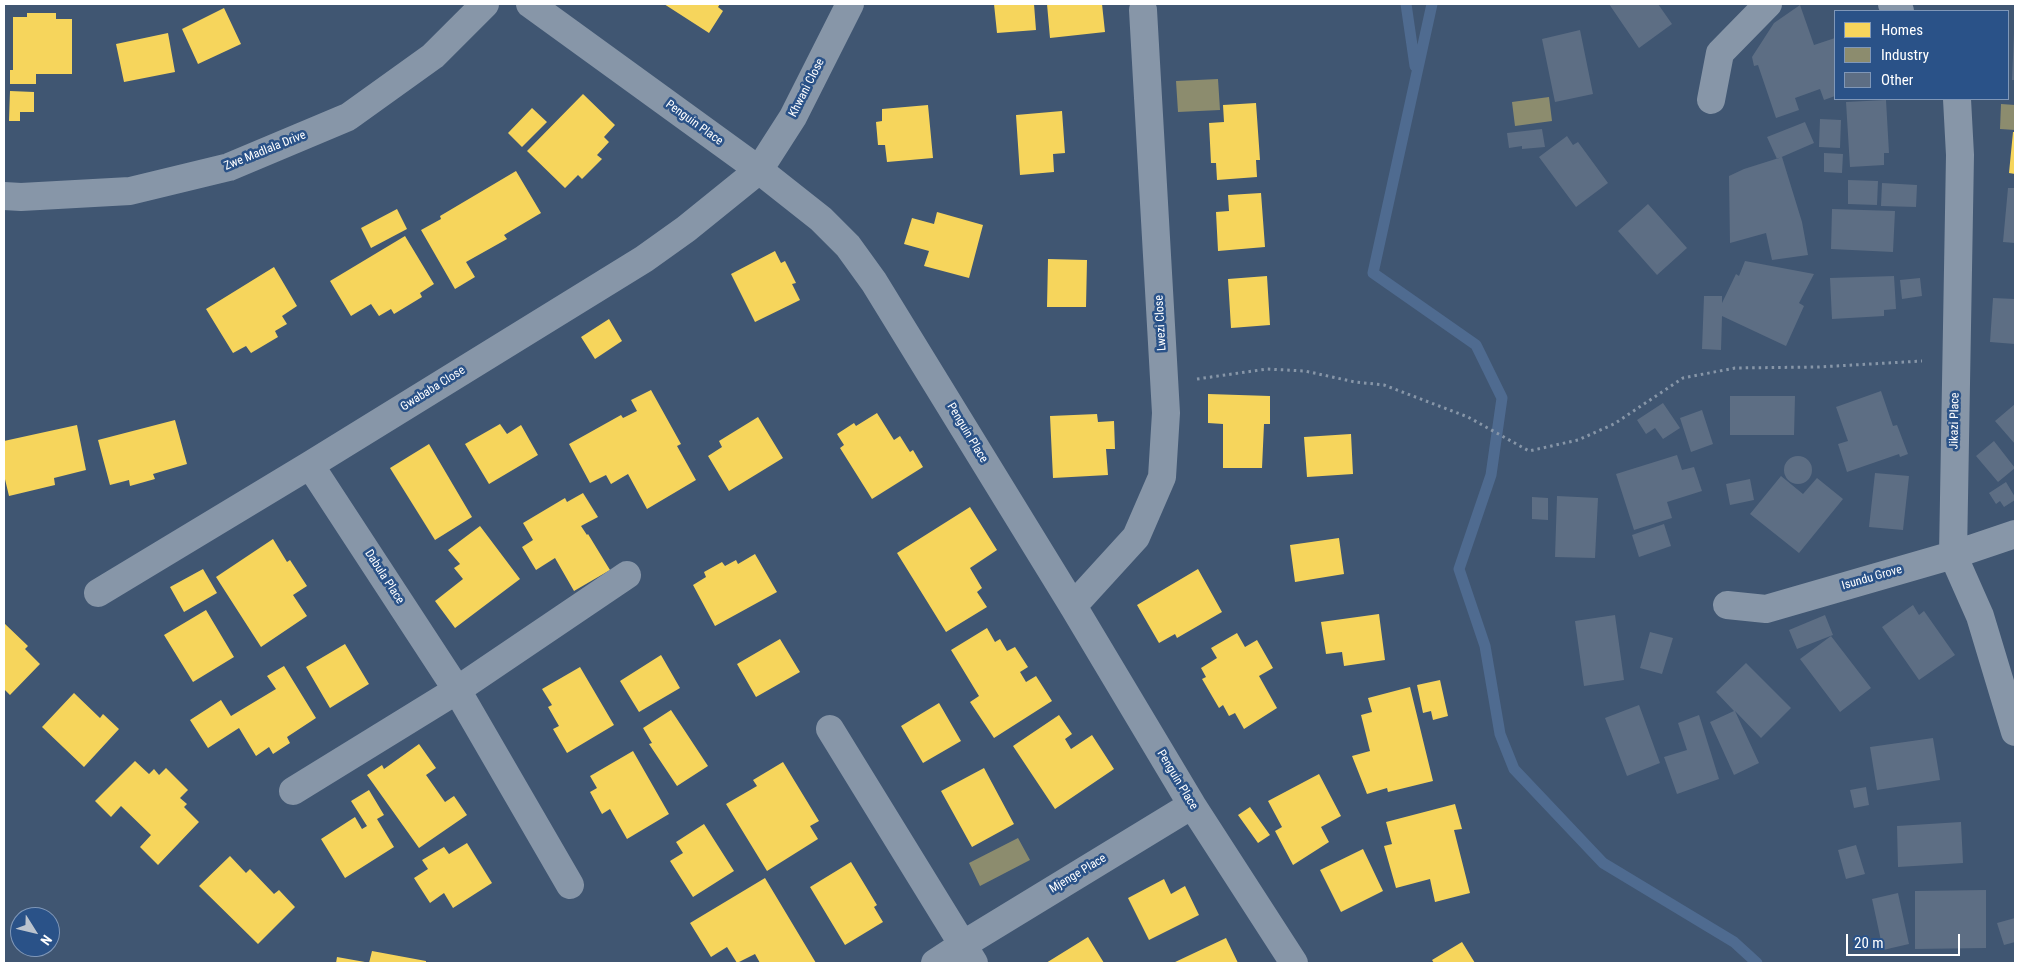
<!DOCTYPE html>
<style>
body{margin:0}
#map{position:relative;width:2019px;height:967px;overflow:hidden;background:#405672;font-family:"Roboto Condensed",sans-serif}
canvas{display:block}
.frame{position:absolute;inset:0;border:5px solid #fff;pointer-events:none}
.legend{position:absolute;left:1834px;top:10px;width:175px;height:90px;box-sizing:border-box;background:#2a5288;border:1px solid #7f97b8;margin:0;padding:6px 9px;list-style:none;font-size:15px;color:#fff}
.legend li{display:flex;align-items:center;gap:10px;height:25px}
.legend b{width:25px;border:1px solid #7f97b8}
.north{position:absolute;left:10px;top:907px;width:50px;height:50px;box-sizing:border-box;background:#2a5288;border:1px solid #7f97b8;border-radius:50%;rotate:126deg;font-size:14px;font-weight:700;line-height:20px;text-align:center;color:#fff}
.north::after{content:'';display:block;margin:auto;width:18px;height:22px;background:#bcc4ce;clip-path:polygon(50% 0,100% 100%,50% 72%,0 100%)}
.scale{position:absolute;left:1846px;top:934px;width:114px;height:22px;box-sizing:border-box;border:2px solid #fff;border-top:0;padding-left:6px;font-size:15px;line-height:18px;white-space:nowrap;color:#fff;-webkit-text-stroke:4px #2a5288;paint-order:stroke}
</style>
<div id="map">
<canvas width="2019" height="967"></canvas>
<div class="frame"></div>
<ul class="legend">
<li><b style="height:14px;background:#f6d55c"></b>Homes</li>
<li><b style="height:14px;background:#8c8c6e"></b>Industry</li>
<li><b style="height:14px;background:#5d6e84"></b>Other</li>
</ul>
<div class="north">N</div>
<div class="scale">20 m</div>
</div>
<script>
const context = document.querySelector('canvas').getContext('2d');
context.lineJoin = 'round';
function fillPath(path, color) {
  context.fillStyle = color;
  context.fill(path, 'evenodd');
}
function toPath(rows) {
  const path = new Path2D();
  for (const r of rows) {
    if (r.length === 3) {
      path.moveTo(r[0] + r[2], r[1]);
      path.arc(r[0], r[1], r[2], 0, 2 * Math.PI);
      continue;
    }
    path.moveTo(r[0], r[1]);
    for (let i = 2; i < r.length; i += 2) path.lineTo(r[i], r[i + 1]);
  }
  return path;
}
function trace(path, color, width, dash) {
  context.strokeStyle = color;
  context.lineWidth = width;
  context.lineCap = dash ? 'butt' : 'round';
  context.setLineDash(dash || []);
  context.stroke(path);
}
function drawText(font, color, halo, rows, align = 'center') {
  context.font = font + ' "Roboto Condensed",sans-serif';
  context.lineWidth = 5;
  context.setLineDash([]);
  context.textBaseline = 'middle';
  context.strokeStyle = halo;
  context.fillStyle = color;
  for (const [text, x, y, turn = 0] of rows) {
    context.save();
    context.translate(x, y);
    context.rotate((+turn || 0) * Math.PI / 180);
    context.textAlign = isNaN(turn) ? turn : align;
    if (halo) context.strokeText(text, 0, 0);
    context.fillText(text, 0, 0);
    context.restore();
  }
}
const homes = toPath([
 [664,4,720,4,718,7,723,11,709,33],
 [994,4,1034,4,1036,30,997,33],
 [1047,4,1102,4,1105,32,1050,38],
 [224,8,241,44,198,64,182,29],
 [27,13,56,13,56,19,72,19,72,74,36,74,36,84,10,84,10,70,13,70,13,17,27,17],
 [168,33,175,72,124,82,116,44],
 [10,91,34,92,34,112,20,112,20,121,9,121],
 [583,94,615,125,604,137,609,142,597,155,602,159,582,179,578,175,565,188,527,151],
 [1256,103,1260,160,1256,160,1257,177,1217,180,1216,163,1211,163,1209,123,1224,122,1223,105],
 [928,105,933,158,887,162,885,145,878,145,876,122,882,121,882,109],
 [532,108,547,122,522,147,508,133],
 [1062,111,1065,153,1053,154,1054,172,1020,175,1016,115],
 [2013,132,2015,132,2015,174,2009,173],
 [516,171,541,213,504,235,507,239,466,262,475,277,455,289,421,230,441,219,440,216],
 [1261,193,1265,247,1218,251,1216,212,1229,211,1228,195],
 [397,209,407,229,371,248,361,228],
 [937,212,983,225,969,278,924,266,929,251,904,244,912,218,934,224],
 [405,236,434,284,420,293,422,297,394,314,391,309,379,316,371,304,351,316,330,281],
 [775,251,781,263,785,261,796,283,792,284,800,300,755,322,731,274],
 [1048,259,1087,260,1086,307,1047,307],
 [274,267,297,306,282,316,287,324,275,331,278,337,251,353,246,346,233,353,206,309],
 [1267,276,1270,325,1231,328,1228,279],
 [609,319,622,341,595,359,581,337],
 [651,390,681,444,677,446,696,480,647,509,628,474,611,484,606,475,590,483,569,444,621,415,623,418,637,411,631,400],
 [1208,394,1270,396,1270,424,1264,424,1262,468,1223,468,1223,424,1208,423],
 [877,413,894,440,900,436,910,452,913,450,923,467,872,499,840,448,844,445,837,434,854,423,856,426],
 [1097,414,1098,422,1114,421,1115,449,1106,449,1108,475,1053,478,1050,416],
 [758,417,783,458,729,491,708,456,722,447,719,441],
 [175,420,187,464,153,474,155,479,130,486,129,480,110,485,98,440],
 [500,424,507,434,521,425,538,455,489,484,465,444],
 [77,425,86,470,54,478,55,485,9,496,4,475,4,441],
 [1351,434,1353,474,1307,477,1304,437],
 [429,444,472,517,435,540,390,468],
 [583,493,598,517,581,526,587,535,588,534,610,570,574,591,555,558,536,570,522,547,533,540,523,523,565,498,567,502],
 [970,507,997,550,970,568,982,588,977,592,987,607,946,632,897,553],
 [480,526,520,579,455,628,435,601,463,579,454,568,460,564,448,550],
 [1339,538,1344,574,1295,582,1290,545],
 [273,539,287,562,290,560,307,586,293,595,307,616,261,647,216,577],
 [755,554,777,592,715,626,693,585,706,577,704,572,722,562,725,566,736,560,738,564],
 [203,569,217,593,184,612,170,587],
 [1198,569,1222,612,1177,638,1175,634,1159,643,1137,605],
 [206,610,234,657,193,682,164,635],
 [1379,614,1385,660,1344,666,1342,652,1326,654,1321,622],
 [4,623,28,646,25,649,40,664,10,695,4,689],
 [987,628,995,642,1000,639,1007,651,1015,647,1028,667,1020,672,1026,682,1036,676,1052,701,994,738,970,702,979,696,951,650],
 [1237,633,1245,647,1257,640,1273,668,1259,676,1277,708,1244,729,1235,713,1229,716,1223,705,1219,708,1202,679,1206,677,1201,668,1217,658,1211,648],
 [780,639,800,672,756,697,737,664],
 [345,644,369,684,330,708,306,667],
 [661,655,680,688,639,712,620,681],
 [284,666,316,718,287,737,290,743,273,754,269,747,256,756,239,728,208,748,190,720,221,700,231,716,276,689,267,676],
 [580,667,614,725,567,753,553,729,559,726,548,707,552,705,542,689],
 [1440,680,1448,716,1433,720,1431,711,1423,713,1417,685],
 [1410,687,1433,781,1388,792,1387,788,1367,794,1352,756,1370,751,1361,715,1372,712,1368,698],
 [74,693,100,718,103,714,119,729,84,767,42,727],
 [939,703,961,741,923,763,901,726],
 [671,710,708,766,677,786,649,744,652,743,643,728],
 [1059,715,1072,734,1065,739,1071,749,1092,735,1114,769,1055,809,1013,746],
 [419,744,436,768,426,775,445,802,454,796,467,815,419,848,367,775,382,765,384,769],
 [633,751,669,814,627,839,610,809,602,814,590,792,597,788,590,776],
 [135,761,149,774,154,769,159,775,166,768,188,790,180,798,187,804,184,807,199,822,158,865,140,847,151,835,121,806,111,817,95,801],
 [783,762,819,821,810,826,818,839,767,871,726,804,757,786,753,780],
 [984,768,1014,824,972,847,941,791],
 [1319,774,1341,816,1321,827,1329,842,1293,865,1275,831,1282,827,1268,801],
 [369,790,384,815,377,819,394,847,345,878,321,839,355,817,362,829,367,826,351,801],
 [1455,804,1462,829,1454,830,1470,893,1435,902,1430,879,1396,888,1384,846,1392,844,1386,822],
 [1250,807,1270,835,1258,843,1238,815],
 [704,824,734,871,693,897,670,861,683,853,676,842],
 [467,843,492,883,453,908,444,893,430,903,414,878,428,869,422,860,444,847,449,854],
 [1363,849,1383,891,1341,912,1320,870],
 [230,856,246,873,250,869,274,894,279,890,295,907,258,944,199,886],
 [851,862,877,905,874,907,883,922,845,945,810,887],
 [765,878,816,963,760,963,755,954,737,963,727,947,711,957,690,923],
 [1164,879,1171,894,1185,886,1199,915,1149,940,1128,898],
 [1088,937,1104,963,1046,963],
 [1226,938,1238,963,1173,963],
 [1462,942,1475,963,1434,963,1432,960],
 [372,951,426,961,426,963,369,963],
 [337,957,365,962,365,963,336,963]
]);
const industry = toPath([
 [1218,79,1220,110,1178,112,1176,81],
 [1549,97,1552,121,1515,126,1512,102],
 [2001,104,2015,105,2015,130,2000,129],
 [1018,838,1030,860,980,886,969,863]
]);
const stream = toPath([
 [1406,4,1415,66],
 [1432,4,1373,273,1476,345,1502,398,1491,475,1459,569,1485,646,1500,734,1514,769,1603,863,1734,942,1757,963]
]);
const building = toPath([
 [1609,4,1658,4,1672,24,1639,48],
 [1800,5,1814,45,1835,38,1835,96,1824,100,1820,89,1795,98,1799,110,1776,118,1758,65,1754,66,1752,57,1774,23],
 [1580,30,1593,94,1555,102,1542,39],
 [2014,33,2015,33,2015,80,2012,80],
 [1886,100,1889,153,1884,153,1884,165,1850,167,1846,102],
 [1820,119,1841,120,1840,148,1819,147],
 [1805,122,1814,143,1777,159,1767,137],
 [1542,129,1545,147,1522,149,1522,146,1509,148,1507,133],
 [1567,136,1573,145,1578,142,1608,183,1576,207,1539,157],
 [1824,153,1843,154,1842,173,1824,172],
 [1782,157,1802,222,1808,255,1772,260,1766,233,1730,243,1729,176,1744,169],
 [1848,180,1878,181,1877,205,1848,204],
 [1882,183,1917,185,1916,207,1881,206],
 [2008,188,2015,188,2015,243,2003,242],
 [1648,204,1687,248,1657,275,1618,231],
 [1832,209,1895,211,1893,252,1831,249],
 [1745,261,1814,274,1799,303,1804,306,1786,346,1722,316,1721,350,1702,349,1704,296,1722,296,1722,303,1736,274,1739,276],
 [1894,276,1896,309,1884,310,1884,316,1832,319,1830,278],
 [1920,278,1922,296,1902,299,1900,280],
 [1993,298,2015,299,2015,344,1990,342],
 [1881,391,1893,426,1897,425,1908,454,1900,457,1899,454,1847,472,1838,444,1848,441,1836,407],
 [1730,396,1795,396,1794,435,1730,435],
 [1663,403,1680,428,1663,439,1655,428,1646,434,1637,420],
 [2015,404,2015,444,1995,421],
 [1702,410,1713,444,1691,452,1680,418],
 [1994,441,2015,468,1998,482,1976,456],
 [1677,455,1682,470,1694,467,1702,491,1667,502,1672,518,1634,530,1616,474],
 [1798,470,14],
 [1875,473,1909,476,1903,530,1869,527],
 [1781,476,1803,494,1817,478,1843,499,1799,553,1750,514],
 [1750,479,1754,500,1730,505,1726,484],
 [2006,482,2015,497,2015,500,2004,507,2000,501,1996,504,1989,493],
 [1557,496,1598,498,1595,558,1555,557],
 [1532,497,1548,498,1548,520,1532,519],
 [1664,524,1671,546,1639,557,1632,535],
 [1913,605,1919,615,1924,611,1955,655,1919,680,1882,627],
 [1615,615,1624,680,1584,686,1575,621],
 [1825,615,1833,635,1797,649,1789,630],
 [1650,632,1673,638,1662,674,1640,668],
 [1831,636,1871,688,1840,712,1800,659],
 [1746,663,1791,708,1761,738,1735,711,1759,763,1734,775,1710,722,1734,711,1716,692],
 [1639,705,1660,763,1627,776,1605,718],
 [1699,715,1719,779,1677,794,1664,757,1687,750,1678,723],
 [1933,738,1940,780,1877,790,1870,747],
 [1866,787,1869,805,1854,808,1850,790],
 [1961,822,1963,863,1898,867,1897,826],
 [1856,845,1865,874,1846,879,1838,850],
 [1986,890,1986,948,1915,949,1915,891],
 [1898,893,1909,944,1883,950,1872,899],
 [2015,918,2015,942,2004,945,1997,923]
]);
const path = toPath([
 [1197,379,1267,369,1305,371,1355,382,1384,385,1468,417,1529,451,1578,440,1614,424,1683,378,1735,368,1818,367,1922,361]
]);
const minor = toPath([
 [530,4,759,170,821,219,848,246,874,282,1073,606,1192,805,1294,963],
 [1892,4,1900,11],
 [1957,99,1960,155,1953,555,1980,616,2015,732],
 [1711,100,1720,53,1768,4],
 [4,196,21,197,130,191,229,167,348,117,433,56,485,4],
 [310,465,457,690,570,885],
 [98,593,310,465,644,259,686,229,759,170,793,117,850,4],
 [1727,605,1766,609,1953,555,2015,534],
 [1073,606,1136,537,1162,477,1166,413,1143,10],
 [830,729,974,963],
 [293,791,457,690,627,575],
 [935,963,964,944,1192,805]
]);
const streetNames = [
 ["Khwani Close",807,88,-63],
 ["Penguin Place",694,123,36],
 ["Zwe Madlala Drive",265,151,-22],
 ["Lwezi Close",1161,323,-93],
 ["Gwababa Close",433,389,-32],
 ["Jikazi Place",1955,421,-89],
 ["Penguin Place",967,433,59],
 ["Dabula Place",384,577,57],
 ["Isundu Grove",1872,578,-16],
 ["Penguin Place",1177,780,59],
 ["Mjenge Place",1078,874,-31]
];
fillPath(homes, '#f6d55c');
fillPath(industry, '#8c8c6e');
trace(stream, '#4f6b90', 11);
fillPath(building, '#5d6e84');
trace(path, '#8796a8', 3, [2.5, 4]);
trace(minor, '#8796a8', 28);
drawText('12px', '#fff', '#2a5288', streetNames);
</script>
